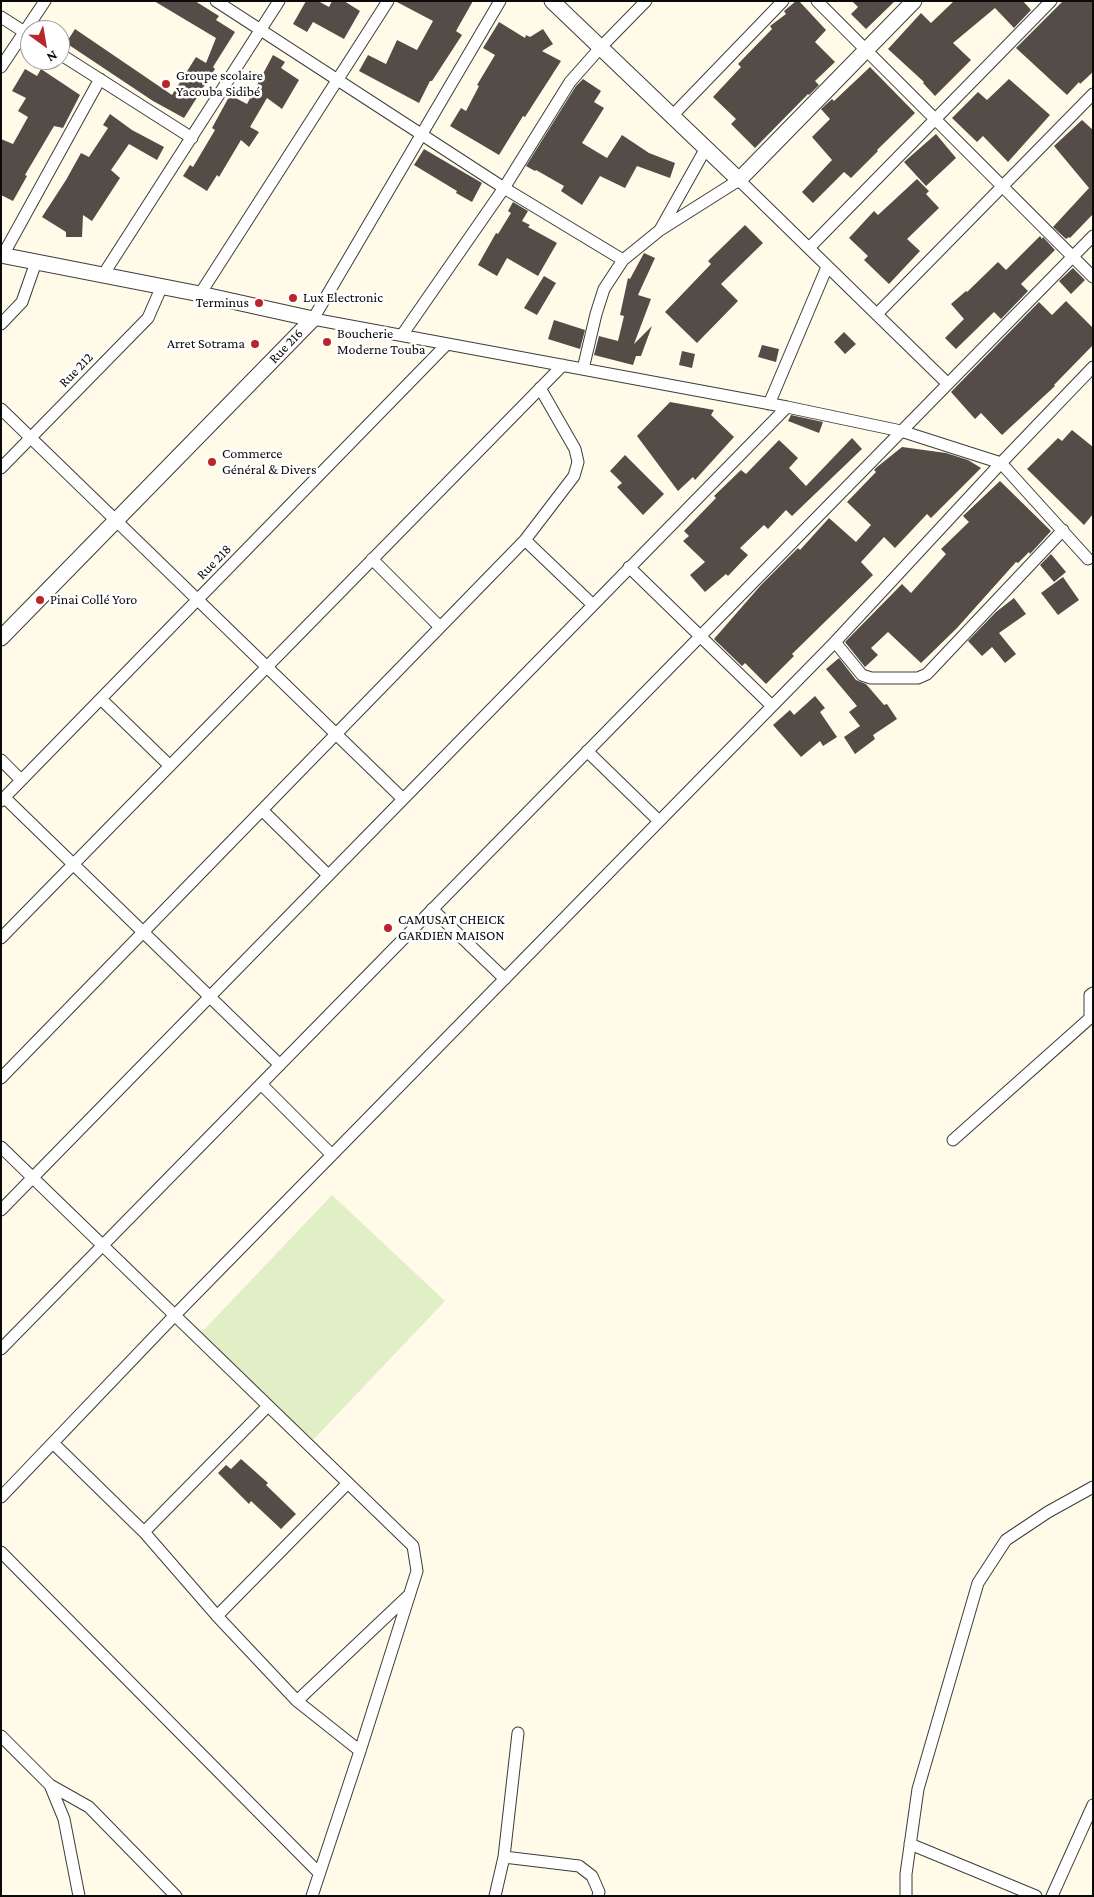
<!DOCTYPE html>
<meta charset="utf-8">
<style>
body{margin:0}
#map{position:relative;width:1094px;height:1897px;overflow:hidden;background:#fffbe8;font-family:"Crimson Pro",serif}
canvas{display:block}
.frame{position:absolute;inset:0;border:2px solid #0a0a0a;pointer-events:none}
.north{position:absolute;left:20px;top:20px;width:50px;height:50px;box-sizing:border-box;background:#fff;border:1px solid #9d9d9d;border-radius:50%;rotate:148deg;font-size:14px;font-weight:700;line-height:20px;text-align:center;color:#0a0a0a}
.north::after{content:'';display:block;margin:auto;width:18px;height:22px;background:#b8252a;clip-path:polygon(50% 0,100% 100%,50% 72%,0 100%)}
</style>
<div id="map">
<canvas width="1094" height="1897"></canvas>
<div class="frame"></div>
<div class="north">N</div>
</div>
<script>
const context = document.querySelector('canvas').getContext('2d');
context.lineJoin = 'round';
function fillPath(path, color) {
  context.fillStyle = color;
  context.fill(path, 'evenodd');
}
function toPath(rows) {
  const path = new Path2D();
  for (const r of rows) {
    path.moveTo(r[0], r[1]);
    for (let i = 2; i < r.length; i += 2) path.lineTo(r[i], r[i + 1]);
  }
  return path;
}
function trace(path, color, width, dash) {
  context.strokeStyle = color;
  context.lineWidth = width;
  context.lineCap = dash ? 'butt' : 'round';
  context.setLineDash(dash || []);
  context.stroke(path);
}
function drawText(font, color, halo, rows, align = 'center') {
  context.font = font + ' "Crimson Pro",serif';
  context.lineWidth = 5;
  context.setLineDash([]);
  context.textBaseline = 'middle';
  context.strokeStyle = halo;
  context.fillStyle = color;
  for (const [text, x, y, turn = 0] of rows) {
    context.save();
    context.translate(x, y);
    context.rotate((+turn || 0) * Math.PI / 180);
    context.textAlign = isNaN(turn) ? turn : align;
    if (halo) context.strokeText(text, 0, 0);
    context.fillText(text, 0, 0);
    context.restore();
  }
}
const pitch = toPath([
 [332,1195,445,1301,313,1440,200,1334]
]);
const building = toPath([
 [154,1,195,1,219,16,216,20,235,32,213,67,215,69,184,118,153,101,66,43,75,29,172,95,196,57,206,63,216,38],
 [306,1,318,1,329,7,332,1,344,1,360,11,344,39,313,22,307,32,293,24],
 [395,1,473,1,456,31,462,35,432,81,430,81,419,103,359,71,368,55,386,64,397,40,417,50,433,21],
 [796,1,799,1,826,30,815,42,835,62,815,81,819,85,809,95,808,94,755,148,731,124,736,119,713,97,741,67,738,64,772,29,770,26,786,14,784,11],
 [852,1,895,1,866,29,851,14,858,7],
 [954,1,1023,1,1031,10,1014,28,995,8,953,43,971,60,935,96,923,83,924,82,888,49,921,13,931,23],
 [1063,1,1093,1,1093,72,1080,84,1079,82,1067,95,1016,48],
 [499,22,525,38,526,35,530,37,543,29,553,44,542,51,561,61,525,117,523,116,499,155,450,126,461,108,466,111,479,86,477,85,495,55,483,48],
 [273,55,285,62,281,68,299,80,282,109,267,98,250,127,259,132,249,147,241,140,219,177,217,175,207,191,183,176,190,165,193,167,215,130,212,128,230,95,247,104],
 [870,67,915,113,877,150,878,151,851,178,844,172,813,203,802,192,832,160,812,137,830,119,821,109,832,99,834,101],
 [25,69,37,76,41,69,80,95,63,128,54,126,25,175,27,176,13,201,1,195,1,139,13,144,28,117,18,111,26,98,12,91],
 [583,79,601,91,594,102,604,108,582,143,607,158,622,135,649,153,675,163,670,178,637,166,625,188,600,176,582,205,561,191,564,186,536,170,535,171,526,166,576,86],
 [1009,79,1050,115,1008,162,983,136,977,142,952,118,978,92,987,100],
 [110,114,132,130,164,147,157,160,129,144,111,170,120,178,92,221,83,215,82,237,66,237,66,232,42,217,66,180,81,153,89,157,108,128,103,125],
 [1082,120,1093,130,1093,214,1070,238,1069,237,1066,239,1053,227,1089,188,1054,146],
 [936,134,956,158,926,186,904,162],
 [424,149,482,183,472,202,456,193,457,191,414,165],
 [917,179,929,191,926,194,939,208,907,239,920,251,889,284,864,260,868,256,849,238,874,211,878,215],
 [513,202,528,211,522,221,530,225,528,227,557,243,538,276,507,258,497,276,478,265,496,233,498,234,511,213,508,211],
 [745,225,763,243,721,284,738,301,697,343,665,312,711,264,708,261],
 [1040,236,1042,239,1043,237,1055,250,1021,284,1028,291,1001,319,994,312,956,349,945,338,964,319,951,304,966,291,967,292,998,262,1006,270],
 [644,253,655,258,638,295,651,299,634,344,652,326,641,356,636,356,633,365,594,355,599,336,618,341,624,316,620,315,628,278,630,279],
 [1073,268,1085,280,1071,294,1059,281],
 [544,276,556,283,537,315,524,308],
 [1066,301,1093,328,1093,345,1054,385,1055,386,1002,435,981,413,975,419,951,392,1039,302,1052,315],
 [554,320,585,330,580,349,548,339],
 [844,332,856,344,845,354,834,342],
 [762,345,779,349,776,362,758,357],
 [682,351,695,354,692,368,679,365],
 [670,402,714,410,711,415,734,437,695,480,693,477,678,491,637,436],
 [791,415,823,422,819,433,788,421],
 [1072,430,1093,447,1093,514,1084,525,1027,469,1058,438,1062,441],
 [852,438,862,449,792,516,786,510,768,529,764,525,740,548,748,555,728,576,726,574,705,592,690,575,705,562,683,541,689,536,684,531,716,498,714,496,741,470,746,474,779,440,798,458,789,468,806,486],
 [902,447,946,453,968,460,981,468,931,518,927,514,895,548,884,537,861,562,873,575,792,654,794,656,766,684,745,663,742,666,714,639,761,585,798,548,800,550,829,518,856,542,871,525,847,502,876,472,874,470,877,467],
 [625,455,664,494,643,515,617,487,622,483,610,471],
 [1000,481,1051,531,1030,554,1029,552,1018,563,1016,562,957,628,921,663,888,632,871,648,878,655,865,667,845,642,902,584,911,593,946,554,941,549,969,522,963,516],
 [1051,554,1066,572,1054,582,1040,565],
 [1063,577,1079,600,1058,615,1041,593],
 [1014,598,1026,614,999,633,1016,654,1005,663,992,647,982,656,968,641,996,612],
 [839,658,856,680,866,684,884,705,887,704,897,719,873,735,875,739,855,754,844,737,860,726,849,712,857,706,826,669],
 [815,696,825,708,820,712,837,737,823,746,820,741,801,757,773,725,790,710,794,715],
 [241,1459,268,1483,266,1485,296,1514,281,1529,251,1501,249,1504,218,1473,226,1465,231,1469]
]);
const minor = toPath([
 [216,1,504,188,623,260],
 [500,1,313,319,787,407,901,431,1001,463,1088,559],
 [817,1,1093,277],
 [1,17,29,35],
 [60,54,192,138],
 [1,67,45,1],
 [672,116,783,1],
 [660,230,739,180,948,384],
 [809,248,1051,1],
 [3,255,100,79],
 [103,275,279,1],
 [200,294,388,1],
 [877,314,1093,94],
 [1,324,22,302,36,262],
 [402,335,504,188,570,82,600,48,646,1],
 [583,369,596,314,604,289,623,260,660,230,706,148],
 [769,404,827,267],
 [1,409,403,799],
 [1,468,148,318,162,286],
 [525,540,593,605],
 [372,559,440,627],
 [629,567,772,706],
 [835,642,862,675,871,678,918,678,927,674,1063,530],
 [101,699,170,766],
 [587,751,659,821],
 [1,760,21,780],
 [4,797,280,1065],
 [1,801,447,344],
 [262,810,328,875],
 [432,909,505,979],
 [1,938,563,365],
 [1,1078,525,540,574,476,578,462,575,449,540,388],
 [261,1084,332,1155],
 [953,1140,1090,1018,1090,995,1093,993],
 [1,1147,413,1546,417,1571,360,1751,312,1896],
 [1,1210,787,407],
 [1,1349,1093,236],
 [53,1443,144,1532,217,1616,297,1701,360,1751],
 [1,1497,175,1315,835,642,1001,463,1093,367],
 [144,1532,268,1406],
 [1,1552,319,1873],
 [217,1616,348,1483],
 [297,1701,408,1596],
 [1,1736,50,1785,89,1807,176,1896],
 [50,1785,64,1819,79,1896],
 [910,1844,1036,1896],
 [504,1857,579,1866,592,1876,599,1892,598,1896],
 [495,1896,504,1857,518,1733],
 [906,1896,906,1874,918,1789,978,1583,1006,1540,1048,1512,1093,1487],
 [1052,1896,1093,1805]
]);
const tertiary = toPath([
 [552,1,739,180,914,1],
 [1,255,200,294,313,319],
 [1,638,313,319]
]);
const markers = [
 [166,84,5,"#b8252a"],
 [293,298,5,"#b8252a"],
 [259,303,5,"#b8252a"],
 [327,342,5,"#b8252a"],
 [255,344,5,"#b8252a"],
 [212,462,5,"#b8252a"],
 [40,600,5,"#b8252a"],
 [388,928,5,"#b8252a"]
];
const poiNames = [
 ["Groupe scolaire",176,76],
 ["Yacouba Sidibé",176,92],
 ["Lux Electronic",303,298],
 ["Terminus",249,303,"right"],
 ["Boucherie",337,334],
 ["Moderne Touba",337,350],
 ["Arret Sotrama",245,344,"right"],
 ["Commerce",222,454],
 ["Général & Divers",222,470],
 ["Pinai Collé Yoro",50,600],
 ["CAMUSAT CHEICK",398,920],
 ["GARDIEN MAISON",398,936]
];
const streetNames = [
 ["Rue 216",286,346,-46],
 ["Rue 212",76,370,-46],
 ["Rue 218",214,562,-46]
];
fillPath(pitch, '#e0efc5');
fillPath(building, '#534c47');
trace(minor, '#3d3d3d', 13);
trace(tertiary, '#3d3d3d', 17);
trace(minor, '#fff', 11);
trace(tertiary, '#fff', 15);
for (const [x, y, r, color] of markers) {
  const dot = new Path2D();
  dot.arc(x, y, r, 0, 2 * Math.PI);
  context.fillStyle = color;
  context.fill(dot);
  trace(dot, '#fff', 2);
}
drawText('14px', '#0a0a0a', '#fff', poiNames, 'left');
drawText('14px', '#0a0a0a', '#fff', streetNames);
</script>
